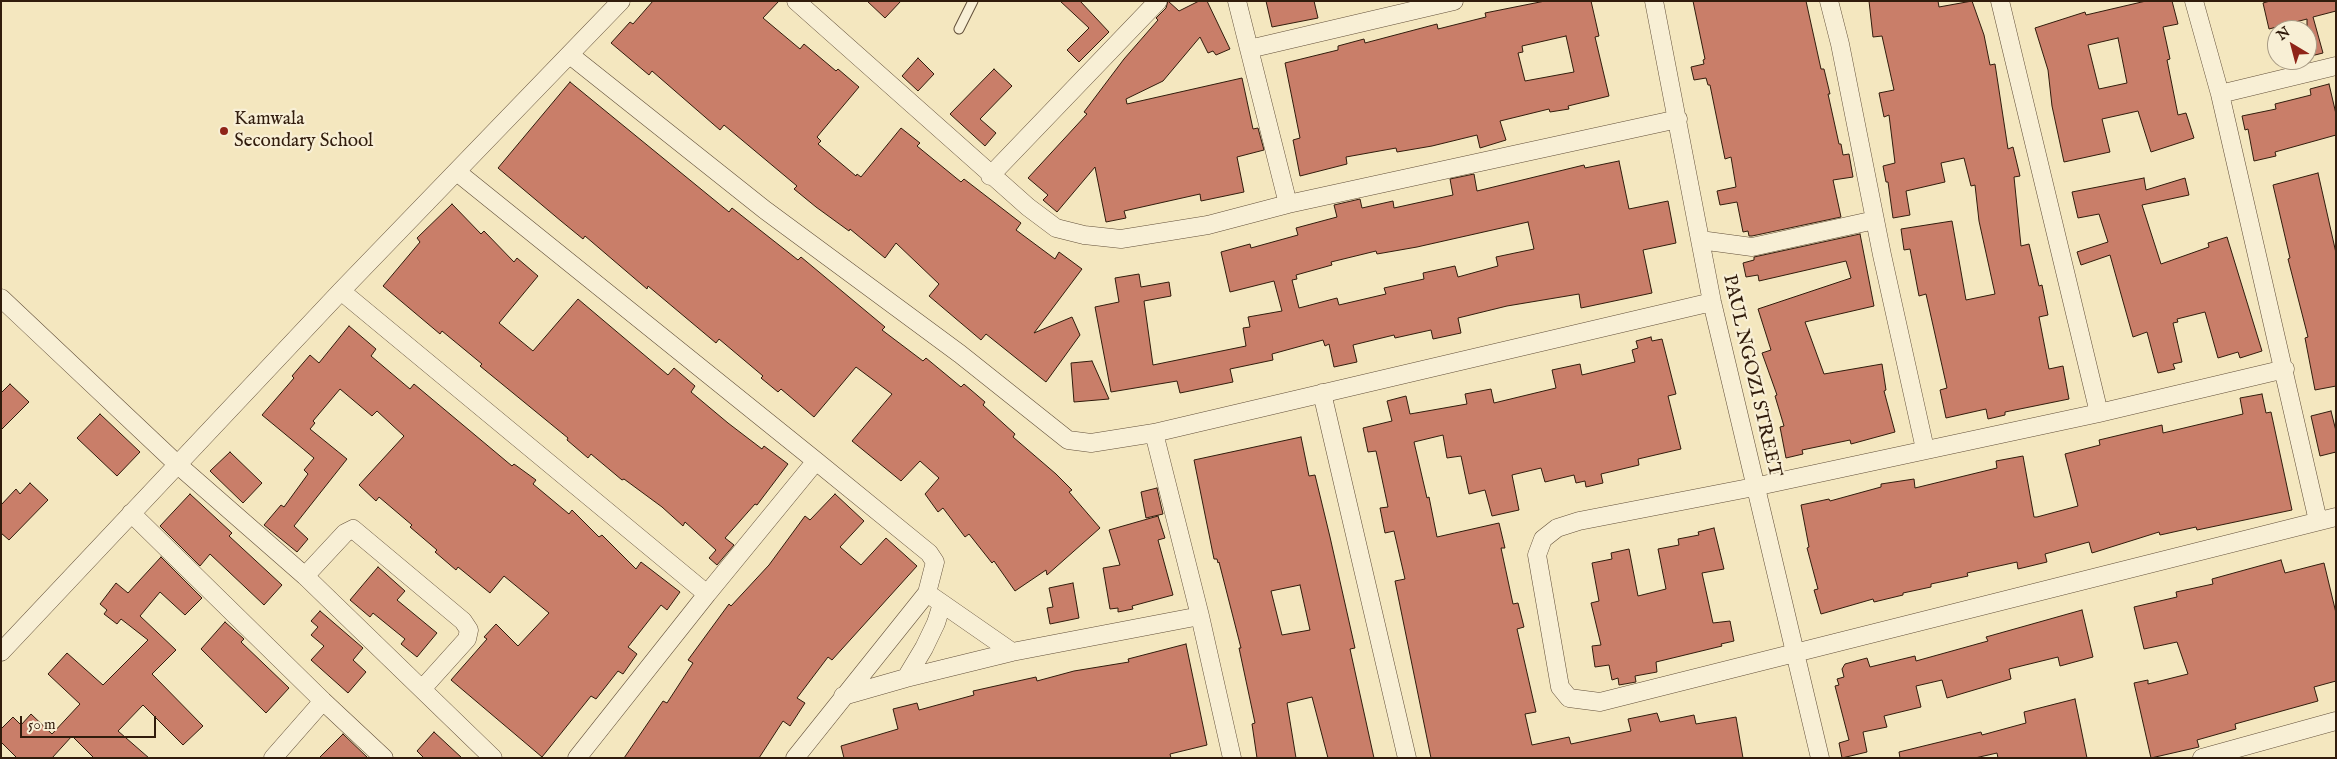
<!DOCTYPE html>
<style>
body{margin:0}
#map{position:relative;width:2337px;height:759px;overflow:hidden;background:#f4e7bf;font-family:"IM FELL English",serif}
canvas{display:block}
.frame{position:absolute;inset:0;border:2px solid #311c0c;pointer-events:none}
.north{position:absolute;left:2267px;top:20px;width:50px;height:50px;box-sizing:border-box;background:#f8efd5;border:1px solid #a89b85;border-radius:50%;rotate:323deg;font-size:14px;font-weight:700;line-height:20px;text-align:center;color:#311c0c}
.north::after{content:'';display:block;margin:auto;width:18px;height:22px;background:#8f2418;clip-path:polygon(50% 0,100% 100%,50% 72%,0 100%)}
.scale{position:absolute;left:20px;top:716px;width:136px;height:22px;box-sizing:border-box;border:2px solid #311c0c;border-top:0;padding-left:6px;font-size:15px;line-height:18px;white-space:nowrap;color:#311c0c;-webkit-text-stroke:4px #f8efd5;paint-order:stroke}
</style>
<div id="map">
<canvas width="2337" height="759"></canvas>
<div class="frame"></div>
<div class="north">N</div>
<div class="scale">50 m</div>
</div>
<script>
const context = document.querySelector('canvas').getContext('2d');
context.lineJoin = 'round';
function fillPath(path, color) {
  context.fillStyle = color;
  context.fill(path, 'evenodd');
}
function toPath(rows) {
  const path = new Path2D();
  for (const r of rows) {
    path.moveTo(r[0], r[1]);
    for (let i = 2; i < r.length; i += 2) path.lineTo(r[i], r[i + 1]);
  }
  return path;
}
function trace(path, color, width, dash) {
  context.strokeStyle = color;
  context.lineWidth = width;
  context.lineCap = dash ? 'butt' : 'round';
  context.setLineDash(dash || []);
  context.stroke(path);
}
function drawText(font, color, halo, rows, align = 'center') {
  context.font = font + ' "IM FELL English",serif';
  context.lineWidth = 4.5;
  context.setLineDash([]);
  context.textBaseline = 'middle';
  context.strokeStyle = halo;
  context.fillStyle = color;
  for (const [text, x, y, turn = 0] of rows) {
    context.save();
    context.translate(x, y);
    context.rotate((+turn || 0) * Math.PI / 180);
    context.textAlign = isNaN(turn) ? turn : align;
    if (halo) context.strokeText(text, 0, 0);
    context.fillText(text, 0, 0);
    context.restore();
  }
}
const building = toPath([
 [653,1,779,1,763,18,800,49,804,44,836,71,838,69,859,87,817,137,821,141,818,144,856,176,857,174,861,177,901,128,920,143,917,146,961,182,964,179,1021,223,1016,230,1055,259,1059,252,1082,269,1034,333,1072,317,1080,335,1046,382,986,334,981,340,929,296,939,284,896,243,885,258,850,229,849,231,816,207,794,189,797,186,724,125,720,130,652,71,649,75,611,43,630,22,633,24,653,1],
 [867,1,901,1,885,18,867,1],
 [1060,1,1080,1,1109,32,1079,62,1067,50,1089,28,1060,1],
 [1168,1,1179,11,1199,1,1207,1,1230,49,1216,55,1213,51,1208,53,1200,37,1163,81,1126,99,1127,104,1242,78,1253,129,1258,128,1264,150,1237,157,1244,192,1201,201,1200,194,1124,211,1126,218,1106,222,1095,167,1057,212,1043,200,1048,195,1028,178,1087,114,1084,112,1124,59,1158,20,1156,18,1166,8,1168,1],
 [1266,1,1314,1,1318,18,1272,27,1266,1],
 [1545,1,1591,1,1599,36,1595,37,1609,96,1568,106,1569,109,1550,112,1549,109,1500,121,1506,140,1480,148,1477,135,1432,146,1397,152,1396,148,1346,157,1347,164,1300,176,1293,140,1300,138,1285,63,1338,50,1338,46,1364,39,1365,43,1437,24,1438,29,1486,17,1485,13,1545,1],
 [1566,36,1574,72,1525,81,1518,53,1523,52,1522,46,1566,36],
 [1693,1,1806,1,1821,69,1824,69,1830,94,1828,94,1839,144,1841,144,1843,155,1849,154,1853,177,1833,180,1841,217,1752,236,1749,236,1748,231,1743,232,1737,202,1720,205,1717,191,1736,187,1731,157,1725,159,1710,85,1708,85,1706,78,1694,80,1691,67,1704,64,1703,60,1705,59,1693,1],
 [1869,1,1938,1,1939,7,1972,1,1984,35,1990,65,1995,64,2008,149,2013,147,2020,176,2014,177,2021,246,2029,244,2039,286,2042,285,2048,315,2039,317,2049,369,2063,366,2069,399,2005,412,2005,415,1988,419,1986,409,1946,418,1940,390,1947,388,1926,294,1919,296,1910,249,1904,250,1901,229,1952,221,1966,300,1995,294,1979,221,1975,185,1971,186,1964,158,1941,163,1945,182,1906,191,1910,215,1893,218,1888,182,1886,182,1883,166,1895,163,1889,115,1884,117,1879,93,1894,90,1882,36,1873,37,1869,1],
 [2146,1,2172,1,2178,24,2163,27,2170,59,2167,60,2178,115,2186,113,2194,138,2151,152,2138,111,2102,119,2110,152,2064,162,2052,106,2048,70,2035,28,2085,12,2086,15,2146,1],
 [2118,38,2127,83,2099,89,2088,45,2118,38],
 [2270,1,2336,1,2336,11,2313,17,2323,53,2307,57,2307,19,2269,29,2263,3,2270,1],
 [918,58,934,74,918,91,902,76,918,58],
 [994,69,1012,86,980,119,996,133,985,146,950,114,994,69],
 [570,82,729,212,732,208,798,260,801,257,885,327,882,330,923,361,926,358,961,387,964,384,985,402,983,405,1015,434,1013,437,1056,474,1072,490,1069,492,1100,528,1047,575,1046,570,1015,591,994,561,992,563,969,534,965,537,943,508,938,512,925,494,939,478,920,461,901,481,852,441,892,394,856,367,814,417,781,389,778,392,761,378,763,376,719,339,716,343,648,286,647,289,585,236,583,239,561,221,498,168,570,82],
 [2329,84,2336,114,2336,135,2275,152,2276,156,2254,161,2248,129,2245,130,2242,116,2276,109,2275,104,2311,95,2310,89,2329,84],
 [1619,161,1629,209,1668,201,1676,243,1643,250,1652,293,1581,308,1579,294,1507,306,1458,318,1461,333,1433,339,1431,330,1395,338,1394,335,1353,345,1357,362,1334,367,1329,344,1325,346,1323,340,1272,354,1273,360,1230,369,1233,382,1180,393,1177,381,1111,392,1095,307,1119,302,1115,278,1139,274,1141,287,1169,282,1171,296,1144,301,1153,365,1246,346,1243,328,1250,327,1248,317,1282,311,1274,281,1230,292,1221,252,1250,244,1251,248,1298,235,1296,228,1337,217,1334,205,1360,199,1362,208,1393,201,1394,208,1453,195,1450,179,1474,174,1477,191,1584,165,1585,168,1619,161],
 [1528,222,1534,249,1496,257,1498,266,1458,277,1455,266,1423,273,1424,279,1384,288,1386,294,1339,305,1337,298,1299,308,1292,280,1297,279,1296,275,1332,265,1331,262,1376,251,1377,254,1417,247,1528,222],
 [2318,173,2336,253,2336,386,2315,390,2305,338,2308,337,2288,259,2290,258,2273,185,2318,173],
 [2144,178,2146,190,2185,178,2189,195,2142,205,2161,264,2209,247,2208,243,2227,237,2262,351,2240,358,2238,352,2218,358,2205,312,2177,319,2178,322,2173,323,2182,362,2173,364,2175,369,2158,373,2147,332,2133,337,2110,255,2081,265,2077,252,2108,242,2099,214,2078,218,2072,192,2144,178],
 [452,204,481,234,484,231,514,262,517,258,538,276,499,323,533,351,578,299,668,375,674,368,695,386,691,392,728,423,762,449,764,446,788,464,757,505,755,504,725,538,734,545,717,565,709,558,716,550,685,522,683,526,662,507,624,479,622,480,591,454,588,458,567,440,568,438,480,366,482,364,442,331,440,334,383,286,420,242,417,238,452,204],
 [1860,234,1874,306,1805,322,1824,374,1882,364,1886,390,1884,391,1895,432,1851,444,1850,440,1802,450,1803,454,1786,458,1780,427,1784,426,1775,396,1777,395,1762,353,1771,350,1758,309,1851,278,1846,261,1759,281,1758,275,1746,277,1743,263,1754,260,1754,257,1860,234],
 [349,326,376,349,371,356,410,389,414,384,512,466,514,464,536,480,533,484,569,514,572,510,599,537,602,535,636,569,641,562,680,592,667,610,661,605,628,647,637,654,623,674,618,671,596,699,591,696,542,757,451,680,487,639,484,637,496,624,518,646,549,613,504,576,490,593,458,567,456,570,435,552,437,550,410,527,412,525,379,497,376,501,359,485,404,436,377,411,372,416,340,389,313,421,315,423,310,429,347,459,294,526,308,539,297,552,264,525,281,505,284,507,308,474,304,470,314,458,262,415,294,378,292,376,310,355,319,363,349,326],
 [1651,337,1652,341,1662,339,1676,394,1668,396,1681,449,1638,459,1639,465,1601,474,1603,483,1586,487,1585,481,1576,483,1574,475,1545,482,1541,468,1512,475,1519,510,1492,516,1485,490,1469,494,1461,456,1447,458,1443,435,1414,442,1427,498,1429,497,1437,537,1499,523,1505,548,1501,548,1513,604,1518,603,1524,627,1517,629,1536,712,1525,714,1532,745,1569,737,1571,744,1631,731,1628,719,1657,713,1660,722,1694,715,1696,724,1736,717,1743,758,1431,758,1395,581,1405,579,1394,531,1385,533,1380,508,1388,507,1376,451,1368,452,1363,428,1392,421,1387,401,1406,396,1410,414,1467,404,1465,394,1491,389,1494,403,1556,388,1552,370,1580,364,1582,375,1635,362,1632,350,1638,348,1636,341,1651,337],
 [1092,361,1109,399,1074,402,1071,363,1092,361],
 [10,384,29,402,1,430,1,393,10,384],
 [2262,394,2266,413,2271,412,2292,510,2197,530,2196,527,2160,535,2159,532,2092,553,2089,542,2045,554,2047,562,2018,569,2017,562,1967,573,1968,576,1931,584,1931,587,1903,593,1903,595,1874,602,1873,599,1821,614,1814,590,1818,589,1807,548,1809,547,1801,505,1829,499,1830,501,1881,487,1881,484,1914,479,1915,488,1997,468,1996,461,2023,456,2034,517,2037,517,2078,506,2065,454,2100,445,2099,440,2162,425,2163,433,2243,414,2240,398,2262,394],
 [2331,411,2336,431,2336,452,2320,456,2311,416,2331,411],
 [100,414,140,452,117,476,77,438,100,414],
 [1301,437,1309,476,1315,475,1330,537,1355,648,1350,649,1374,758,1328,758,1312,697,1287,703,1296,758,1257,758,1252,724,1255,723,1239,648,1241,648,1219,562,1218,563,1217,559,1214,559,1194,460,1301,437],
 [1300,585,1310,630,1282,635,1271,591,1300,585],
 [230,452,262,483,243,503,210,471,230,452],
 [30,483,48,500,9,540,1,533,1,505,16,489,20,494,30,483],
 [1157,488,1163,514,1146,518,1141,492,1157,488],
 [190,494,232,533,229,536,282,585,264,605,210,554,200,566,160,526,190,494],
 [835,494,864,521,840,547,861,565,886,538,917,566,832,660,828,657,797,698,805,703,790,726,783,721,759,758,624,758,663,701,667,703,693,663,688,660,729,604,731,606,769,565,805,516,810,520,835,494],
 [1158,516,1165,538,1158,540,1173,595,1132,606,1133,609,1118,612,1118,608,1110,609,1103,568,1120,565,1109,530,1158,516],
 [1714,528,1724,569,1702,573,1713,623,1730,621,1734,641,1721,644,1722,646,1656,662,1657,672,1635,676,1636,682,1619,685,1618,678,1612,680,1609,665,1595,667,1592,646,1601,645,1591,603,1599,601,1592,563,1612,559,1611,553,1629,549,1638,596,1666,589,1658,549,1679,545,1678,539,1699,535,1698,532,1714,528],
 [161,557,202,598,185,615,160,592,140,616,176,650,152,674,203,726,183,745,143,705,118,731,149,758,94,758,72,736,52,758,17,758,1,742,1,729,13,717,21,725,31,714,52,734,80,704,48,674,67,653,103,685,148,640,121,619,117,624,104,614,107,610,100,604,116,583,128,593,161,557],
 [2281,560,2285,573,2324,563,2336,613,2336,681,2314,687,2318,701,2235,724,2236,729,2197,740,2199,747,2151,758,2134,683,2148,680,2148,684,2188,674,2177,642,2144,649,2134,607,2177,597,2176,592,2213,584,2212,579,2281,560],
 [378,567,405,591,397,600,437,633,417,657,401,644,405,639,373,613,370,617,350,600,378,567],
 [1073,583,1079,618,1050,624,1047,608,1053,607,1049,588,1073,583],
 [2082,610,2093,657,2060,666,2058,657,2009,669,2011,679,1947,698,1942,680,1916,686,1921,707,1884,716,1887,727,1863,732,1867,752,1842,758,1839,743,1849,740,1835,686,1839,685,1837,679,1844,677,1842,669,1845,664,1867,658,1870,667,1915,656,1916,661,1988,641,1986,637,2082,610],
 [320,611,363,648,353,660,366,672,348,693,311,660,324,646,311,635,318,627,311,621,320,611],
 [225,622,244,639,241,642,289,688,266,713,201,649,225,622],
 [1186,644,1207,745,1170,754,1171,758,844,758,841,746,898,729,893,709,917,703,919,710,974,695,973,691,1036,677,1037,681,1074,671,1129,662,1128,659,1186,644],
 [2075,699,2087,758,1998,758,1997,753,1975,758,1900,758,1899,752,1981,732,1982,735,2026,723,2024,712,2075,699],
 [434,732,462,758,424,758,417,751,434,732],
 [343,734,368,758,319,758,343,734]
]);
const service = toPath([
 [959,29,973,1]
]);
const minor = toPath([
 [796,1,1028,207,1056,228,1084,235,1121,239,1208,225,1288,204,1678,119],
 [1237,1,1288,204],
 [1654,1,1712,302,1820,758],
 [1829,1,1840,44,1882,255,1925,449],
 [2000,1,2099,413],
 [2194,1,2220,94,2318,521],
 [1249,49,1454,1],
 [570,55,765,210,960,354,1068,440,1091,443,1154,433,1712,302],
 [2220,94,2336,66],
 [457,172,816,461,929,553,935,562,927,593,795,758],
 [990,176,1158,1],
 [1700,240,1752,247,1875,220],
 [341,291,707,594,577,758],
 [1,298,177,464,305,576,493,758],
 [2285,369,2099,413,1754,487,1579,521,1557,528,1543,539,1537,555,1560,687,1569,698,1600,702,2336,517],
 [1322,393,1407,758],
 [1154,433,1200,616,1232,758],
 [131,513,323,701,384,758],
 [305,576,345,533,353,529,463,621,469,630,467,639,422,689],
 [927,593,1012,652],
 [707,594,816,461],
 [1,652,341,291,621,1],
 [906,678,924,648,936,623,942,604],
 [843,696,906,678,1012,652,1200,616],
 [273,758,323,701],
 [2202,758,2336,721]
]);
const markers = [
 [224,131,5,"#8f2418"]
];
const poiNames = [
 ["Kamwala",234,120],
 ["Secondary School",234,142]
];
const streetNames = [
 ["PAUL NGOZI STREET",1751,376,77]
];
fillPath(building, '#c97e69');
trace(building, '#311c0c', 1);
trace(service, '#624f39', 11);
trace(minor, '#624f39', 19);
trace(service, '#f8efd5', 9);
trace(minor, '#f8efd5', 18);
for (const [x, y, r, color] of markers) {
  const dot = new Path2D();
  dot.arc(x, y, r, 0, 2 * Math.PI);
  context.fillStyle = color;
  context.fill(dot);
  trace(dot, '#f8efd5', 2);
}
drawText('19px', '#311c0c', '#f8efd5', poiNames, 'left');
drawText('19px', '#311c0c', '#f8efd5', streetNames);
</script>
